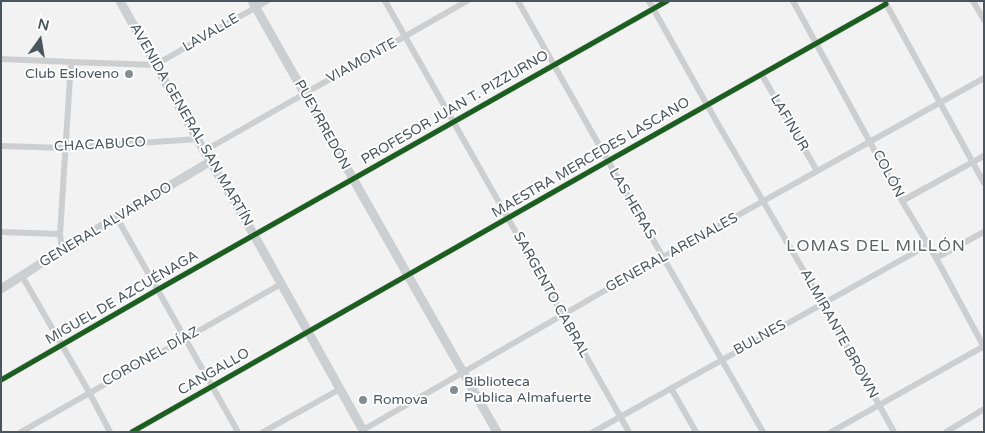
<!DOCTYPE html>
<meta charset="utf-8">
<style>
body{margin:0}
#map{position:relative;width:985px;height:433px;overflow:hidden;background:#f2f2f2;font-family:"Varela Round",sans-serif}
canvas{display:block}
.frame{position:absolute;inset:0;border:2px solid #49565f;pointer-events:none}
.north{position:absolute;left:15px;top:15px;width:50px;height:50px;-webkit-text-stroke:4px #fff;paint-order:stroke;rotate:13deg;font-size:14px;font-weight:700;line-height:20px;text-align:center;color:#49565f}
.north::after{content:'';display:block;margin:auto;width:18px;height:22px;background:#49565f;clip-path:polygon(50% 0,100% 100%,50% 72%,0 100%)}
</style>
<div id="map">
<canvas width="985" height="433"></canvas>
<div class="frame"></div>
<div class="north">N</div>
</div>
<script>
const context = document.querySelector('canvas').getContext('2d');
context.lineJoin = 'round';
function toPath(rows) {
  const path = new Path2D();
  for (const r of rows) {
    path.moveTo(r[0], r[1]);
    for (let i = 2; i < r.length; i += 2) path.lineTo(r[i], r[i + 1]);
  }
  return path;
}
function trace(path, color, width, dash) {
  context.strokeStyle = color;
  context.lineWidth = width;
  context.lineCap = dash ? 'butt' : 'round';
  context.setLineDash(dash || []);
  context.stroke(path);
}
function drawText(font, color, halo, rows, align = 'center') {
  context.font = font + ' "Varela Round",sans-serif';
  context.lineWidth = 4;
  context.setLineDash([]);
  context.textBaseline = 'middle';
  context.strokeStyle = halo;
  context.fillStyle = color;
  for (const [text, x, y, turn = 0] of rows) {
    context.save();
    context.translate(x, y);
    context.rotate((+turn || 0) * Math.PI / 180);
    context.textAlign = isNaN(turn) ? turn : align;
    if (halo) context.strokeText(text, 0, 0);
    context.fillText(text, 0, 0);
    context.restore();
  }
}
const street = toPath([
 [385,1,629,432],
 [518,1,608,161,763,432],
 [649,1,715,119,829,314,894,432],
 [793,1,902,201,936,258,984,347],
 [973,1,984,20],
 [885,2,984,183],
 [1,59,71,62,155,65,267,1],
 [762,75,817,171],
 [1,146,65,148,198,139],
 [204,151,467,1],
 [902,201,984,156],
 [117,218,238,432],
 [1,232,60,234],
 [62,250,60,234,71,62],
 [936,258,984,232],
 [22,276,89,392,110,432],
 [1,380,157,290,667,1],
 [671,388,696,432],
 [363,430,663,257,984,78],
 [21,432,281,284],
 [132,432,608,161,886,4],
 [263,432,340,389],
 [593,432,928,245],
 [831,432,984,346],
 [946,432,984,409]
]);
const secondary = toPath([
 [120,1,204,151,254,235,364,432],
 [252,1,497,432],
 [1,289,62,250,211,161]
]);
const cycleway = toPath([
 [1,380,157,290,667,1],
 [132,432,608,161,886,4]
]);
const markers = [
 [129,74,5,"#848d92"],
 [454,390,5,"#848d92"],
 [363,400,5,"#848d92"]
];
const streetNames = [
 ["LAVALLE",211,33,-30],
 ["VIAMONTE",362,61,-29],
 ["PROFESOR JUAN T. PIZZURNO",455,108,-30],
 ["LAFINUR",789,123,60],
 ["AVENIDA GENERAL SAN MARTÍN",191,125,60],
 ["PUEYRREDÓN",322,125,61],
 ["CHACABUCO",100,145,-3],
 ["MAESTRA MERCEDES LASCANO",591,158,-30],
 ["COLÓN",888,174,62],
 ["LAS HERAS",632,204,60],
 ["GENERAL ALVARADO",106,225,-31],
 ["GENERAL ARENALES",672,253,-29],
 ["SARGENTO CABRAL",551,295,61],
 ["MIGUEL DE AZCUÉNAGA",122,298,-30],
 ["ALMIRANTE BROWN",839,334,61],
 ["BULNES",760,338,-29],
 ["CORONEL DÍAZ",151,357,-29],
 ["CANGALLO",214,372,-30]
];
const poiNames = [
 ["Club Esloveno",119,74,"right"],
 ["Biblioteca",464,382],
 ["Publica Almafuerte",464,398],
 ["Romova",373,400]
];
const quarterNames = [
 ["LOMAS DEL MILLÓN",876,247]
];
trace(street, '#ccced0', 6);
trace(secondary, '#cccfd2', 9);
trace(cycleway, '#1b5e20', 5);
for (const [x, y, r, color] of markers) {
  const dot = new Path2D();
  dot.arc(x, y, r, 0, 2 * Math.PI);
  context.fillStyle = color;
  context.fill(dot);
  trace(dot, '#fff', 2);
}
drawText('14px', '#49565f', '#fff', streetNames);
drawText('14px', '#49565f', '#fff', poiNames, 'left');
context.letterSpacing = '1px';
drawText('16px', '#5d6266', '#fff', quarterNames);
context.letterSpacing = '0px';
</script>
